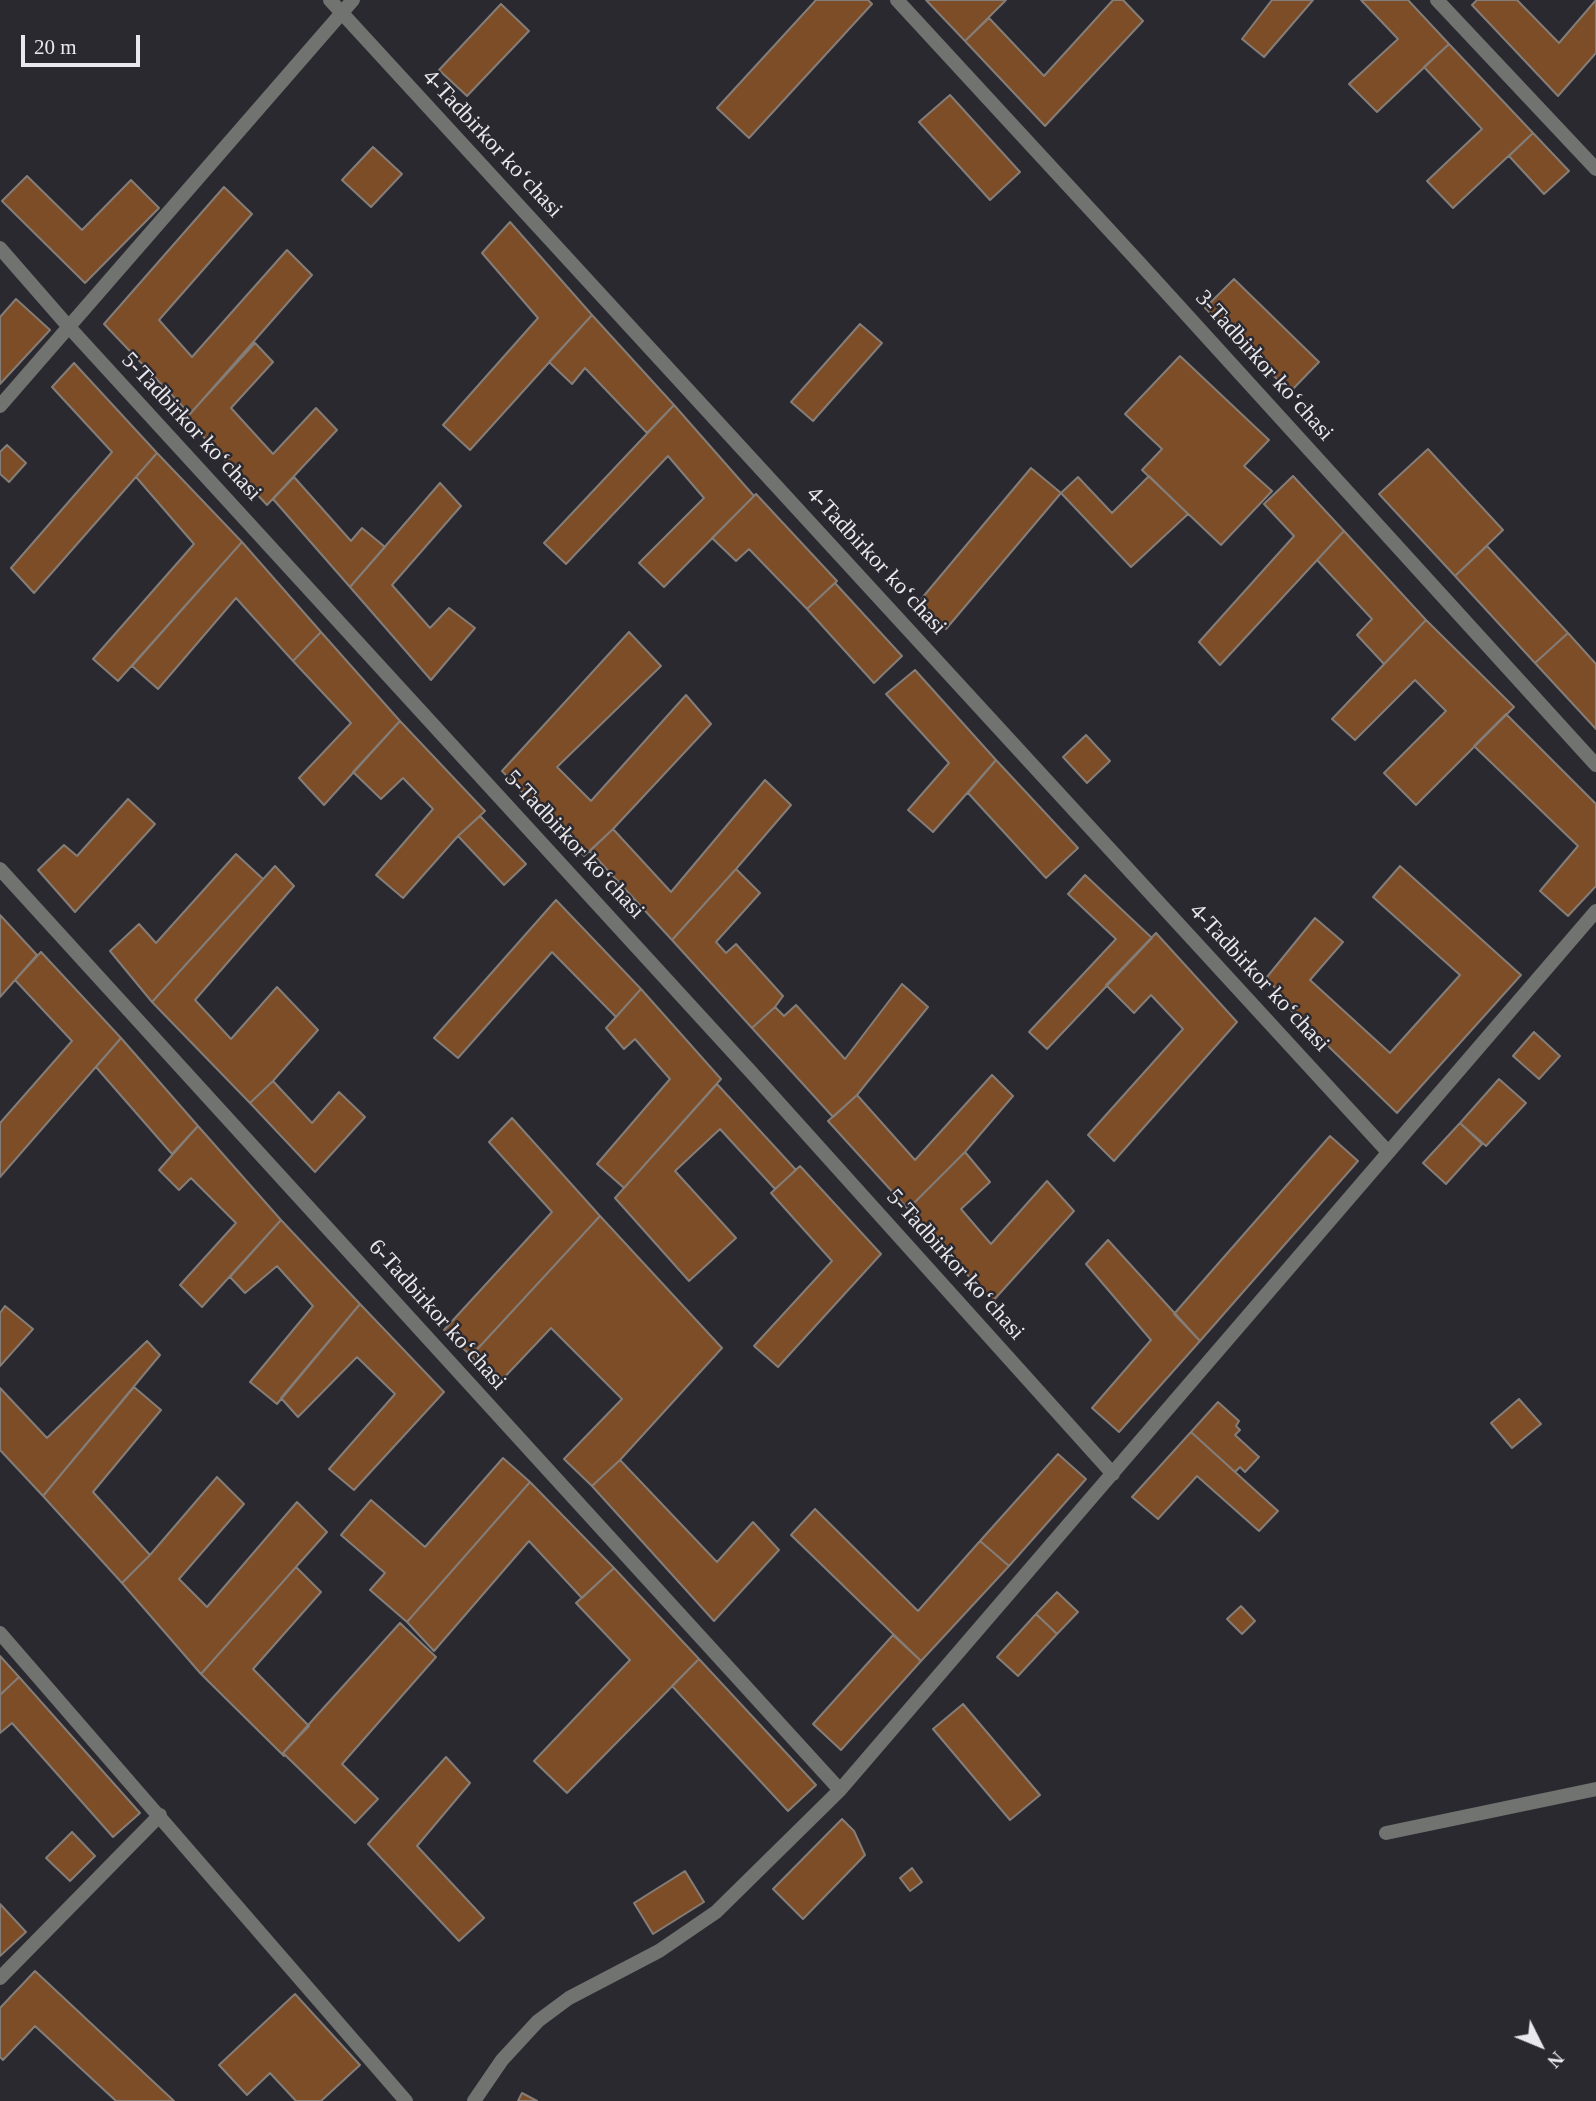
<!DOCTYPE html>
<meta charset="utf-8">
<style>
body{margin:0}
#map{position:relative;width:1596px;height:2101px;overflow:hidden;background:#2b2930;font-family:"Times New Roman",serif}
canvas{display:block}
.north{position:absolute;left:1505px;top:2010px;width:70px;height:70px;-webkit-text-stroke:5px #2b2930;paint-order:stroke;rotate:133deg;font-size:19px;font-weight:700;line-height:28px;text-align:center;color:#e9e8ec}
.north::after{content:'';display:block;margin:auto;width:24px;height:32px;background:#e9e8ec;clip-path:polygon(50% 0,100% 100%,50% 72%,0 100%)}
.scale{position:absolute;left:21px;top:35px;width:119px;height:32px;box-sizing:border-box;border:4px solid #e9e8ec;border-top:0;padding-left:9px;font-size:21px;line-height:24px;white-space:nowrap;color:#e9e8ec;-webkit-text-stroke:5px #2b2930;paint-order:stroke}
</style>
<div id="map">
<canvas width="1596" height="2101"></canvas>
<div class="north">N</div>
<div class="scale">20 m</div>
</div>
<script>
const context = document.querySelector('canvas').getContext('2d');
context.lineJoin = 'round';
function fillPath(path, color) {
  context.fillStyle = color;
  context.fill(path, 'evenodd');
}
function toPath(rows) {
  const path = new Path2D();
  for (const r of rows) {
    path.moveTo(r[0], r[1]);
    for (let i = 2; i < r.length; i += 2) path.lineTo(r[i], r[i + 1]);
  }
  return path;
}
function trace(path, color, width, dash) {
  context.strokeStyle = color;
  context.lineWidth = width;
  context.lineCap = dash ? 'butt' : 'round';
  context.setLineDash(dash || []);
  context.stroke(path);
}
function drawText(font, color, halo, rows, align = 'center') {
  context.font = font + ' "Times New Roman",serif';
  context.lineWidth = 5;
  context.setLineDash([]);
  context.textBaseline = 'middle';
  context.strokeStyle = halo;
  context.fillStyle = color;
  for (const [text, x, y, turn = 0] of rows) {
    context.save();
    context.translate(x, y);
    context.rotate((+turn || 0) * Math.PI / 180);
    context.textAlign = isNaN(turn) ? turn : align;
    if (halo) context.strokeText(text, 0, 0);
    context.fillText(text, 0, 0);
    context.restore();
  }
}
const building = toPath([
 [816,0,868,0,872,4,749,138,717,108,816,0],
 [926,0,1006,0,965,41,926,0],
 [1113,0,1123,0,1143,21,1045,126,965,41,989,18,1044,76,1113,0],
 [1272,0,1313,0,1264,57,1242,39,1272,0],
 [1361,0,1408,0,1449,44,1377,112,1349,84,1398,39,1361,0],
 [1477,0,1517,0,1559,43,1596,0,1596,53,1558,96,1472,5,1477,0],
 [501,4,529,31,467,96,439,70,501,4],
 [1449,44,1533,133,1453,208,1427,181,1482,129,1424,67,1449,44],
 [950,95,1020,172,990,200,919,122,950,95],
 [1533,133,1569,171,1544,194,1509,156,1533,133],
 [373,147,402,174,371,207,342,180,373,147],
 [27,176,82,230,131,180,159,208,85,283,2,201,27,176],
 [224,187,252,214,159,320,192,357,287,250,312,275,190,414,104,324,224,187],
 [510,222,592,315,470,450,443,425,538,318,482,253,510,222],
 [1234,279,1319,362,1290,392,1205,308,1234,279],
 [16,299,50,330,0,384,0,317,16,299],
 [592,315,674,405,647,433,585,368,572,384,549,362,592,315],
 [860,324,882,343,813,421,791,402,860,324],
 [255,343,273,362,231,408,273,454,316,408,337,430,267,505,186,418,255,343],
 [1180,356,1269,440,1244,466,1272,491,1221,545,1142,470,1162,449,1125,414,1180,356],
 [74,363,157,453,34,593,11,568,112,452,52,387,74,363],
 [674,405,754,496,664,587,639,563,704,498,668,456,566,564,544,543,674,405],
 [7,445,26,463,9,482,0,474,0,452,7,445],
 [1428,449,1503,530,1455,576,1379,494,1428,449],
 [157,453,242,542,118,681,93,659,194,544,136,477,157,453],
 [1031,468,1061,493,946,629,917,604,1031,468],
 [1149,476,1188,514,1131,567,1061,493,1078,477,1112,513,1149,476],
 [1293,476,1344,531,1220,665,1199,642,1294,536,1264,504,1293,476],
 [294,477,351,541,362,528,385,547,350,587,273,499,294,477],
 [440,483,461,506,392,585,430,628,449,608,475,628,431,680,350,587,440,483],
 [756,494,837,581,807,609,749,549,736,561,712,538,756,494],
 [1344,531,1426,620,1384,664,1357,635,1372,619,1317,560,1344,531],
 [242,542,321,632,293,661,236,598,158,689,132,666,242,542],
 [1487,546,1568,633,1535,663,1455,576,1487,546],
 [835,583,902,656,874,683,807,609,835,583],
 [1426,620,1514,707,1416,805,1384,773,1446,711,1415,680,1355,740,1332,719,1426,620],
 [321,632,400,721,324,805,299,778,351,723,293,661,321,632],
 [629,632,661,666,557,767,591,801,686,695,711,724,613,829,584,856,502,771,629,632],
 [1568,633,1596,664,1596,729,1535,663,1568,633],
 [915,670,996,760,933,832,908,810,949,763,886,694,915,670],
 [1506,714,1596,804,1596,886,1568,916,1540,891,1578,846,1474,746,1506,714],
 [400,721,485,811,458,836,403,898,376,875,433,809,403,778,381,799,353,772,400,721],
 [1086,735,1110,761,1087,783,1063,757,1086,735],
 [996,760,1078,848,1046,878,968,793,996,760],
 [765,780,791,805,736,869,672,940,590,851,613,829,671,892,765,780],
 [128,799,155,824,75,912,38,870,64,845,77,856,128,799],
 [480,816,526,864,504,885,458,836,480,816],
 [236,854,263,879,152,1002,110,951,139,924,156,943,236,854],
 [275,866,294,886,195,1000,231,1039,277,987,318,1030,273,1081,250,1103,152,1002,275,866],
 [1400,866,1521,975,1397,1113,1291,1010,1267,977,1315,918,1343,942,1310,980,1390,1053,1460,975,1373,897,1400,866],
 [736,869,760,893,716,942,726,953,736,944,783,996,775,1007,752,1028,672,940,736,869],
 [1085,875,1152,938,1047,1049,1029,1032,1116,939,1068,894,1085,875],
 [556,900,641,989,616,1017,552,952,458,1058,434,1038,556,900],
 [0,915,37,955,0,997,0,915],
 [1156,933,1237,1022,1114,1161,1088,1135,1183,1029,1151,995,1134,1013,1106,985,1156,933],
 [41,952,121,1038,0,1177,0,1123,72,1041,15,980,41,952],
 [902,984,928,1007,857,1095,833,1117,752,1028,775,1007,784,1016,796,1005,845,1059,902,984],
 [641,989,721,1079,624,1188,597,1164,670,1079,635,1039,624,1049,606,1028,641,989],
 [1534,1032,1560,1056,1539,1079,1513,1056,1534,1032],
 [121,1038,198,1126,172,1154,96,1067,121,1038],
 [992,1075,1013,1096,965,1152,908,1209,828,1121,857,1095,915,1160,992,1075],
 [1499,1079,1526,1103,1486,1146,1460,1123,1499,1079],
 [273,1081,312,1123,339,1092,365,1117,315,1172,250,1103,273,1081],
 [717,1084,796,1170,775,1189,720,1129,675,1171,736,1238,689,1281,615,1198,717,1084],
 [512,1118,600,1216,471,1356,444,1330,552,1212,489,1142,512,1118],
 [1460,1123,1482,1144,1446,1184,1423,1163,1460,1123],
 [198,1126,281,1220,202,1307,180,1285,236,1223,191,1178,179,1190,159,1170,198,1126],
 [1330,1136,1358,1161,1200,1341,1174,1314,1330,1136],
 [965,1152,990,1182,961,1209,991,1244,1047,1181,1074,1211,992,1302,908,1209,965,1152],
 [800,1166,881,1254,778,1367,754,1346,832,1261,771,1193,800,1166],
 [600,1216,722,1348,620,1460,592,1486,564,1459,622,1399,551,1328,498,1384,471,1356,600,1216],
 [281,1220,360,1304,277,1404,250,1382,313,1306,277,1266,245,1293,230,1277,281,1220],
 [1108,1240,1200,1341,1119,1432,1092,1408,1151,1340,1086,1264,1108,1240],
 [360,1304,444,1392,354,1490,329,1469,395,1394,357,1357,298,1417,281,1398,360,1304],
 [5,1306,33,1329,0,1366,0,1313,5,1306],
 [147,1341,160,1355,43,1496,0,1450,0,1388,47,1438,147,1341],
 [134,1387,161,1410,93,1492,150,1555,122,1583,43,1496,134,1387],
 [1519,1399,1541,1424,1512,1448,1491,1423,1519,1399],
 [1218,1402,1239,1421,1236,1426,1240,1430,1235,1435,1259,1457,1245,1472,1240,1467,1235,1472,1191,1432,1218,1402],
 [1191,1432,1278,1511,1259,1531,1197,1476,1158,1519,1132,1497,1191,1432],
 [1058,1454,1086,1479,1009,1566,980,1541,1058,1454],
 [503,1458,530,1482,407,1622,370,1590,385,1573,341,1535,371,1500,425,1547,503,1458],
 [620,1460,717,1562,753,1522,779,1550,714,1621,592,1486,620,1460],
 [217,1477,244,1504,179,1579,207,1607,297,1502,327,1532,201,1674,122,1583,150,1555,217,1477],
 [530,1482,614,1568,582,1598,529,1541,434,1651,407,1622,530,1482],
 [815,1509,918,1611,980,1541,1009,1566,921,1661,791,1535,815,1509],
 [296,1567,321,1592,253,1669,309,1726,283,1753,284,1756,201,1674,296,1567],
 [614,1568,699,1659,567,1793,534,1761,630,1660,576,1603,614,1568],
 [1057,1592,1078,1612,1057,1634,1036,1614,1057,1592],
 [1241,1606,1255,1621,1242,1634,1227,1619,1241,1606],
 [1036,1614,1057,1634,1018,1676,997,1657,1036,1614],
 [400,1623,436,1657,342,1764,378,1799,355,1823,283,1753,400,1623],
 [893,1635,921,1661,841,1750,813,1724,893,1635],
 [0,1656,19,1677,0,1695,0,1656],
 [699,1659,816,1785,788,1811,672,1686,699,1659],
 [19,1677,140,1813,113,1837,12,1723,0,1733,0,1695,19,1677],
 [963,1704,1040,1795,1010,1820,933,1729,963,1704],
 [446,1757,470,1783,417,1846,484,1918,459,1941,368,1844,446,1757],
 [842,1819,854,1831,865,1855,803,1919,773,1889,842,1819],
 [72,1832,95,1856,70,1881,46,1858,72,1832],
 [912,1868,922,1882,910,1891,900,1878,912,1868],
 [685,1871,704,1902,653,1934,634,1903,685,1871],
 [0,1904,26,1932,0,1956,0,1904],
 [35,1971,174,2101,116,2101,35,2026,3,2060,0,2057,0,2008,35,1971],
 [295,1994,360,2065,321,2101,296,2101,270,2073,247,2095,219,2065,295,1994],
 [522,2093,537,2101,518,2101,522,2093]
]);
const lane = toPath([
 [1386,1833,1596,1789]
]);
const street = toPath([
 [330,0,1388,1152],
 [897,0,1135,258,1596,765],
 [1437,0,1596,169],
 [0,248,68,326,752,1073,1113,1474],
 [0,406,353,0],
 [0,869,840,1790],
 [0,1633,406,2101],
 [0,1978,160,1815],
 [474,2101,502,2060,538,2021,569,1998,659,1951,716,1912,840,1790,1596,911]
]);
const streetNames = [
 ["4-Tadbirkor koʻchasi",492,144,47],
 ["3-Tadbirkor koʻchasi",1264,366,48],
 ["5-Tadbirkor koʻchasi",191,427,47],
 ["4-Tadbirkor koʻchasi",876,561,47],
 ["5-Tadbirkor koʻchasi",574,845,47],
 ["4-Tadbirkor koʻchasi",1259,978,47],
 ["5-Tadbirkor koʻchasi",955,1265,48],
 ["6-Tadbirkor koʻchasi",437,1315,48]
];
fillPath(building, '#7d4d27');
trace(building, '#847d78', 2);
trace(lane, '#707370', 14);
trace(street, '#707370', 14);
drawText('23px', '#e9e8ec', '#2b2930', streetNames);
</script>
